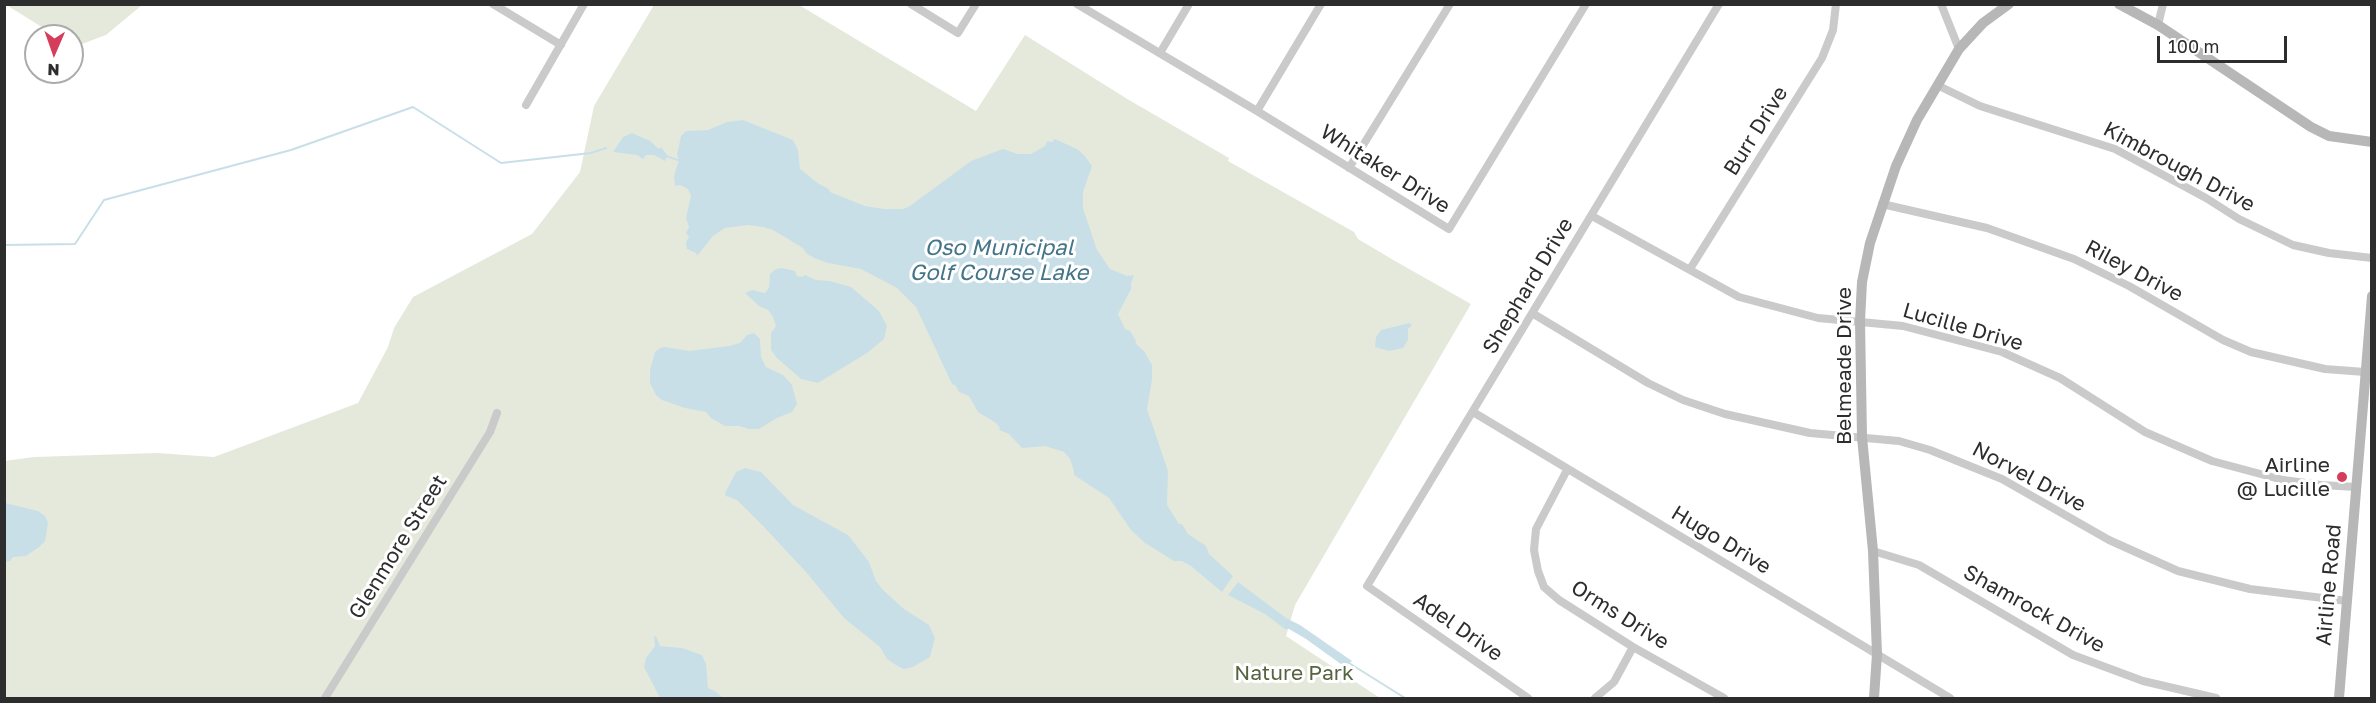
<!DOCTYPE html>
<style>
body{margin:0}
#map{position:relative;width:2376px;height:703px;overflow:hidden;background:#fff;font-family:"Golos Text",sans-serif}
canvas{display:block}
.frame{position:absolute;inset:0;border:6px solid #2d2d2d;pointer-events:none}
.north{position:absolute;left:24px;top:24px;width:60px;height:60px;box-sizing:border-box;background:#fff;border:2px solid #ababab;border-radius:50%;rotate:182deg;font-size:16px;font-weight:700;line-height:24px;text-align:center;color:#2d2d2d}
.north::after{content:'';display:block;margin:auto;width:21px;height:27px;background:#d53e5a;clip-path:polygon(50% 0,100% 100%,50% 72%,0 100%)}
.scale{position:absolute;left:2157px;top:36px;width:130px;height:27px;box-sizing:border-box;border:3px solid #2d2d2d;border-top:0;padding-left:8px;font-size:18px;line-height:21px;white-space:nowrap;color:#2d2d2d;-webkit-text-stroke:4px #fff;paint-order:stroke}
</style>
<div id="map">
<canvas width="2376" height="703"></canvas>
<div class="frame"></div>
<div class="north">N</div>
<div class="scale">100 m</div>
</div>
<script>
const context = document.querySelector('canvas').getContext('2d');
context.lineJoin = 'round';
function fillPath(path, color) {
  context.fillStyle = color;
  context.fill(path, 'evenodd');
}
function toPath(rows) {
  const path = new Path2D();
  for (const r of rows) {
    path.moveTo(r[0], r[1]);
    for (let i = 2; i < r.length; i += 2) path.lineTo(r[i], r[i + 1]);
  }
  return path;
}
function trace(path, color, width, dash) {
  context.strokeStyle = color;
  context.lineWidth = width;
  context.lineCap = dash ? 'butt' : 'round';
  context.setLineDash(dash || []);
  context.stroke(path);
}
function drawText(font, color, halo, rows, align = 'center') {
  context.font = font + ' "Golos Text",sans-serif';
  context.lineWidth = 6;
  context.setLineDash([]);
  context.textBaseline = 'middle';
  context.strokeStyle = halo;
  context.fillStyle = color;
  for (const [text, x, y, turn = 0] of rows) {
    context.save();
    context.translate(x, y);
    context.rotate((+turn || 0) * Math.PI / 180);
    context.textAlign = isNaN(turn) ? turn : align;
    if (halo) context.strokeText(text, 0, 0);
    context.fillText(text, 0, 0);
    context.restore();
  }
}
const green = toPath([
 [5,4,142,4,142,5,106,35,74,47,72,46,72,36,56,36],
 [654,5,799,5,976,111,1025,35,1129,100,1229,158,1228,161,1354,232,1358,239,1395,261,1471,304,1295,605,1286,636,1380,698,5,698,4,461,34,457,157,453,214,457,358,403,388,347,394,328,413,297,532,234,580,172,594,106]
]);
const water = toPath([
 [743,120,793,140,798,150,800,169,819,184,829,189,830,192,865,206,884,209,903,209,910,206,971,161,1003,149,1018,154,1031,154,1045,146,1047,141,1052,142,1055,139,1077,149,1084,155,1092,166,1083,192,1083,208,1097,250,1110,269,1127,276,1134,275,1131,283,1131,289,1118,314,1125,329,1130,331,1135,339,1137,345,1144,351,1152,365,1152,380,1147,409,1168,471,1167,505,1179,524,1182,524,1188,534,1206,546,1209,554,1233,576,1222,592,1191,566,1182,561,1174,561,1145,543,1131,530,1109,498,1074,475,1074,471,1070,459,1064,452,1045,446,1022,448,1009,434,999,430,1000,428,996,423,978,412,969,396,959,392,956,386,952,384,916,307,897,288,861,269,828,263,814,258,806,253,803,248,773,230,763,227,748,225,725,228,713,236,697,256,696,253,687,249,686,242,689,237,686,233,689,227,686,218,691,196,688,189,680,185,675,186,674,176,679,160,677,155,681,136,686,131,708,130,727,122],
 [632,133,650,141,659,149,661,147,667,155,665,161,654,155,646,155,643,159,637,155,613,152,623,137],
 [782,268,795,271,797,276,802,277,805,275,816,280,830,281,851,287,879,311,887,326,884,339,867,353,818,383,801,379,777,358,771,350,771,333,776,326,773,317,768,310,759,306,745,293,752,290,765,293,769,288,770,274,776,269],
 [1409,323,1412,325,1408,329,1408,340,1403,348,1389,351,1375,347,1376,337,1381,330],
 [754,333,760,339,761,357,766,367,783,375,792,385,797,404,792,412,777,418,759,429,749,429,739,426,725,426,711,418,706,412,685,408,662,400,656,395,650,383,650,370,655,352,660,348,665,347,689,351,729,346,740,343,747,335],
 [745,468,761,472,793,505,848,535,869,562,876,581,883,590,904,609,929,625,935,638,930,657,913,667,904,669,899,667,887,659,880,647,844,618,806,572,764,527,737,500,726,496,725,493,736,472],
 [5,503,38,511,45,516,48,523,45,541,39,547,26,556,13,557,10,561,5,562],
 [1238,582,1286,618,1300,625,1352,661,1345,667,1306,639,1289,629,1285,629,1265,614,1228,595],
 [656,636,660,646,682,648,702,655,706,664,708,688,715,691,723,698,660,698,644,667,646,658,655,646,654,637]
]);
const stream = toPath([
 [666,156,681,161],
 [4,245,75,244,104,200,291,150,413,107,501,163,591,153,606,148],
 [1349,663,1405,698]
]);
const street = toPath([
 [493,4,561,45],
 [911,4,958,33,976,4],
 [1077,4,1257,111,1449,229,1586,4],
 [1941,4,1959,49],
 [2158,25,2163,4],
 [1160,53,1189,4],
 [1939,86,1980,106,2115,149,2206,198,2239,219,2293,245,2329,253,2372,258],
 [526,105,584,4],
 [1257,111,1321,4],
 [1349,168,1450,4],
 [1882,204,1987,228,2074,259,2129,286,2223,340,2251,352,2325,369,2365,372],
 [1592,216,1739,297,1818,318,1903,326,2002,352,2060,378,2145,432,2212,461,2283,480,2321,485,2356,487],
 [1690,269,1822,58,1833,30,1836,4],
 [1532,313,1648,383,1683,400,1725,414,1810,433,1899,441,1930,450,2002,479,2109,540,2178,571,2250,589,2347,601],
 [1473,412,1950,698],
 [1567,470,1536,529,1534,550,1538,571,1544,587,1559,600,1633,647,1724,698],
 [1873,551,1919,565,2073,655,2143,681,2216,698],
 [325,698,490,432,497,413],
 [1528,698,1367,586,1719,4],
 [1595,698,1614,682,1633,647]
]);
const secondary = toPath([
 [2119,4,2158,25,2311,127,2329,136,2372,142],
 [1874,698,1877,654,1873,551,1862,437,1860,321,1862,282,1870,243,1896,166,1917,120,1959,49,1983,23,2009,4],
 [2339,698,2372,296]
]);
const markers = [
 [2342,477,6,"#d53e5a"]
];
const streetNames = [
 ["Burr Drive",1756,131,-58],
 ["Kimbrough Drive",2179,167,28],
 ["Whitaker Drive",1385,169,32],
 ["Riley Drive",2134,271,28],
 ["Shephard Drive",1528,286,-59],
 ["Lucille Drive",1963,327,16],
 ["Belmeade Drive",1844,366,-90],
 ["Norvel Drive",2029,477,28],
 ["Hugo Drive",1721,540,31],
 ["Glenmore Street",398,547,-58],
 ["Airline Road",2329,585,-85],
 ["Shamrock Drive",2034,609,29],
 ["Orms Drive",1620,615,32],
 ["Adel Drive",1458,627,35]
];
const poiNames = [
 ["Airline",2330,465],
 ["@ Lucille",2330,489]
];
const parkNames = [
 ["Nature Park",1294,673]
];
const waterNames = [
 ["Oso Municipal",999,248],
 ["Golf Course Lake",999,273]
];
fillPath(green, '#e5e9dc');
fillPath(water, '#c9dfe8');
trace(stream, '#c9dfe8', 2);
trace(street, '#cacaca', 8);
trace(secondary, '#b7b7b7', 10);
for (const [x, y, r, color] of markers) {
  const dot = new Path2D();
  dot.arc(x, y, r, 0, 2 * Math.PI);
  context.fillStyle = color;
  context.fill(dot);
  trace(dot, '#fff', 2);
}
drawText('21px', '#2d2d2d', '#fff', streetNames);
drawText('21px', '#2d2d2d', '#fff', poiNames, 'right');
drawText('21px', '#55653f', '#fff', parkNames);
drawText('italic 22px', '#437488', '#fff', waterNames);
</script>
